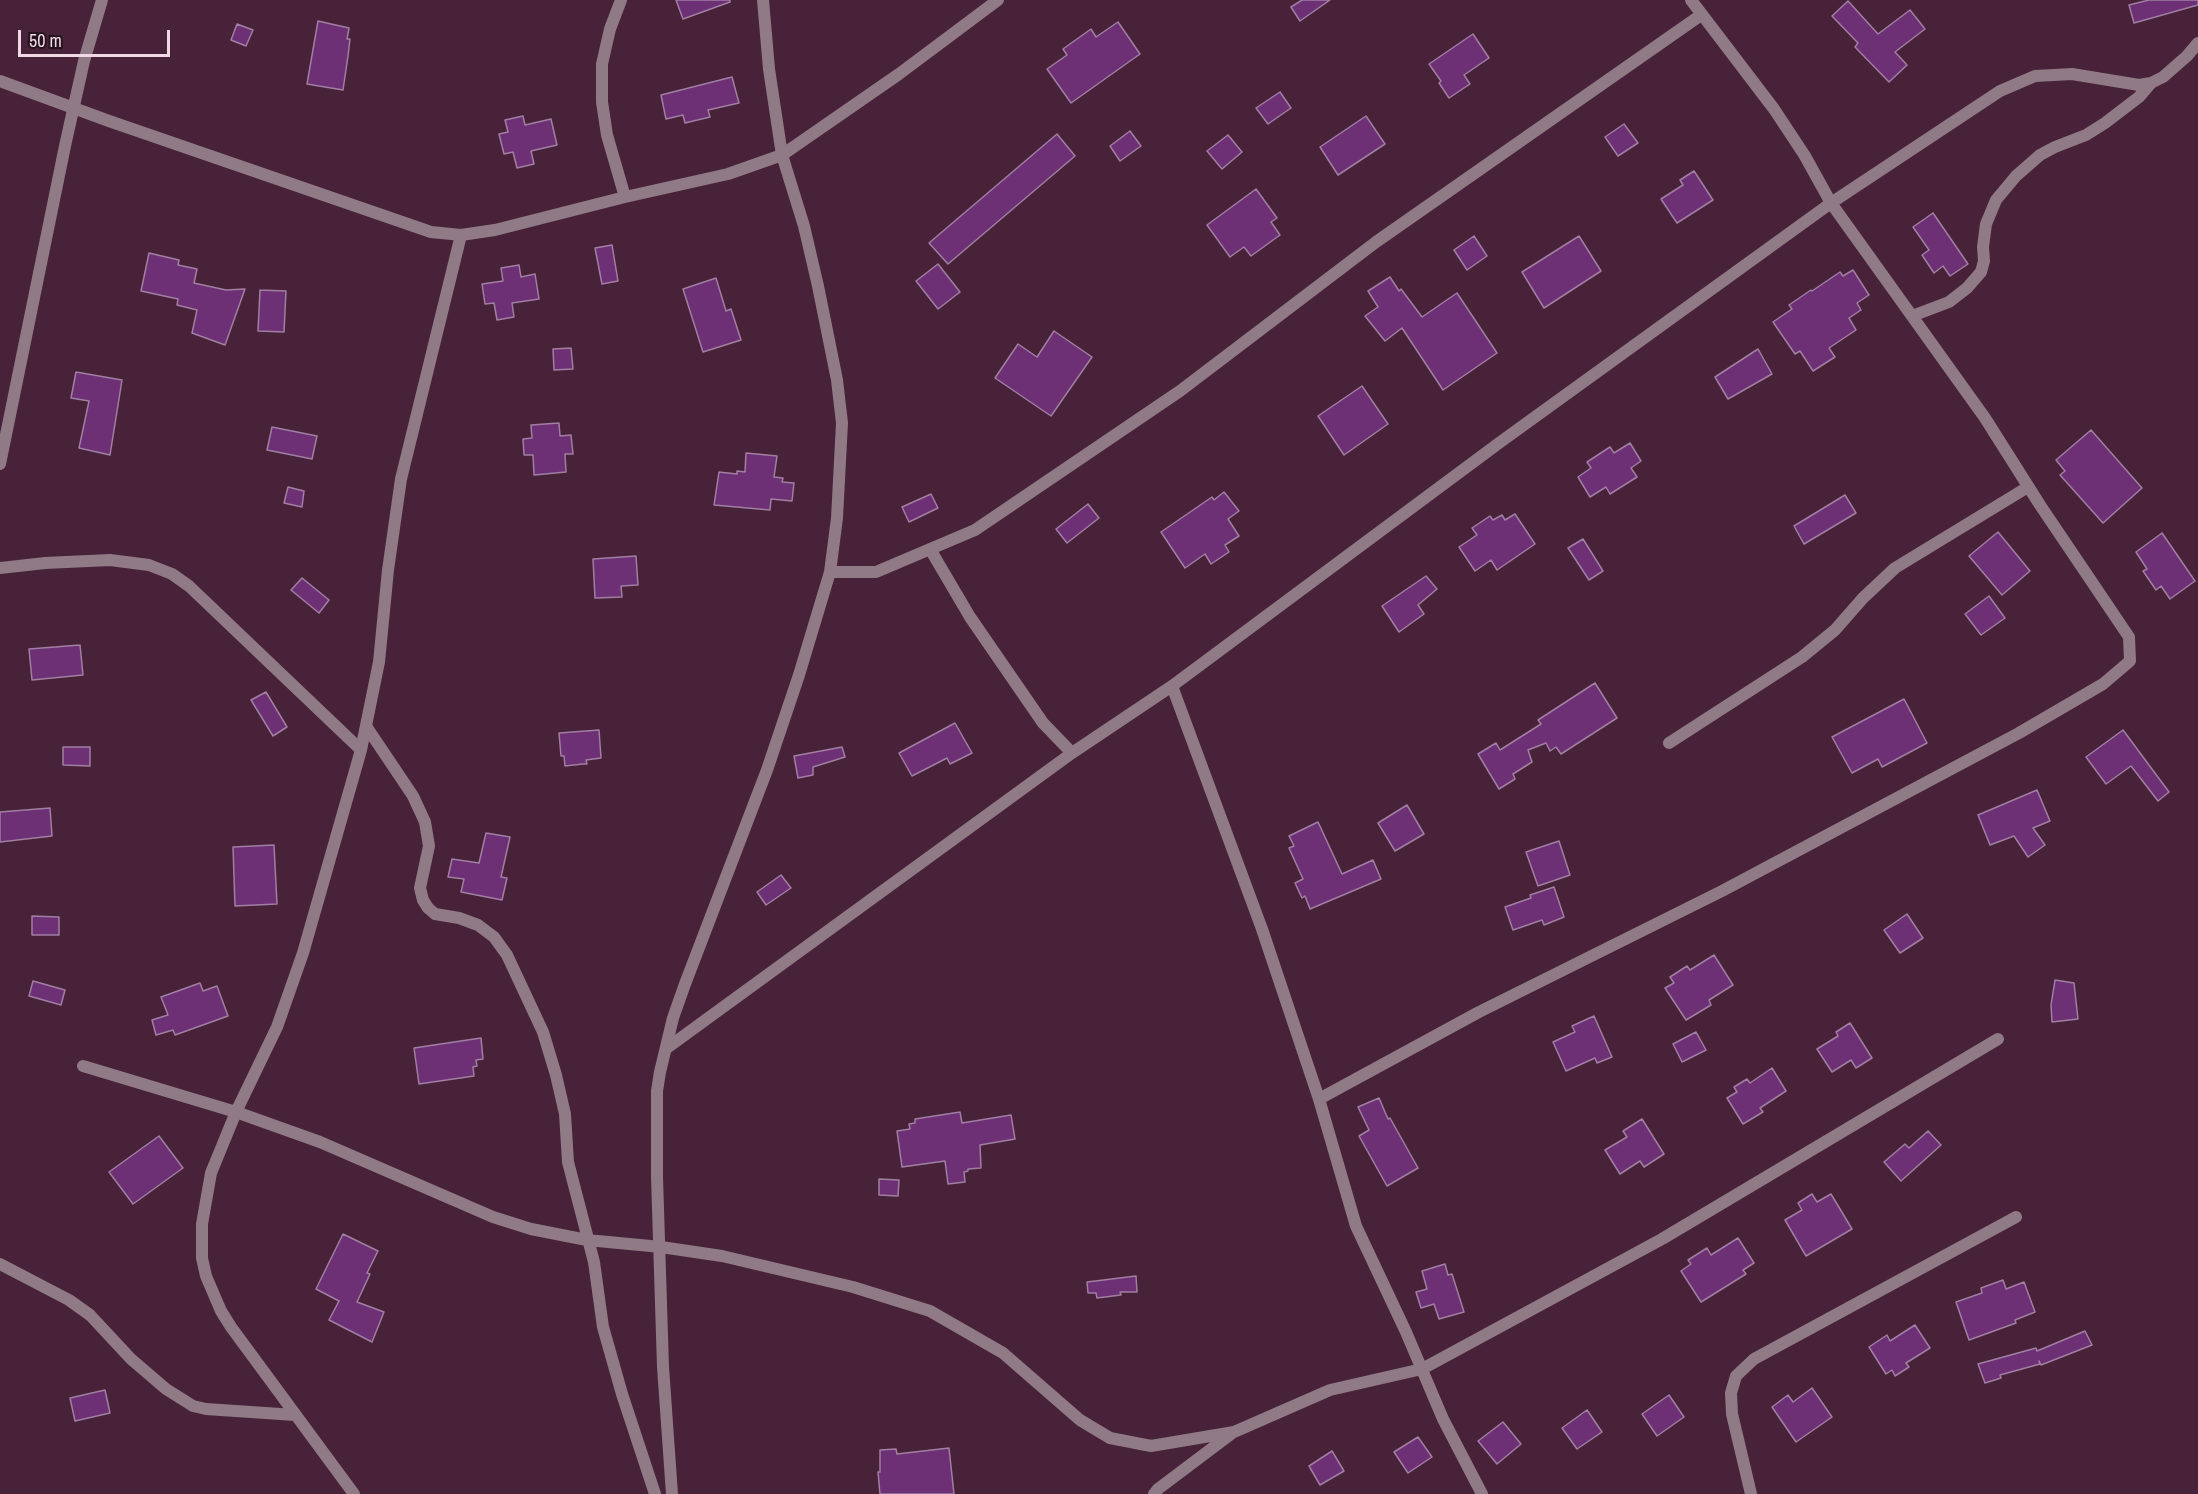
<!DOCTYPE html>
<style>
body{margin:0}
#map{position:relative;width:2198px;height:1494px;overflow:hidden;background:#482239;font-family:"Archivo Narrow",sans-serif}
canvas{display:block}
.scale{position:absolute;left:18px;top:30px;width:152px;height:27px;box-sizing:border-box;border:3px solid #f1d8e5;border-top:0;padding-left:8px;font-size:18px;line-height:21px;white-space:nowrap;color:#f1d8e5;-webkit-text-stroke:4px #24131d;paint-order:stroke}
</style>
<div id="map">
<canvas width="2198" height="1494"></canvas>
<div class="scale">50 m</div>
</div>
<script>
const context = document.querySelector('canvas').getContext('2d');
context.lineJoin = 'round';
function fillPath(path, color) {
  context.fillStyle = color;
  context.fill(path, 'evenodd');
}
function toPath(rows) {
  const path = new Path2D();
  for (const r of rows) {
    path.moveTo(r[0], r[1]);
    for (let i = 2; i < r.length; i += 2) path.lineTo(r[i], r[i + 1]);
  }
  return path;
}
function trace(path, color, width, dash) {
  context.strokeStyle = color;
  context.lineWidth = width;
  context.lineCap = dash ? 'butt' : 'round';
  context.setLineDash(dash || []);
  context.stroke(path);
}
const building = toPath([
 [676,0,730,0,730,2,683,19,676,0],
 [1302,0,1330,0,1300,21,1291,7,1302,0],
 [2149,0,2198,0,2198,5,2134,23,2129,5,2149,0],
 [1848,1,1878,34,1910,10,1925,29,1895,52,1907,65,1889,82,1855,47,1858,43,1832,16,1848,1],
 [318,21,349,28,347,39,350,39,348,56,343,90,307,84,318,21],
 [1118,22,1140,54,1071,103,1047,69,1067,55,1063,49,1091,29,1096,37,1118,22],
 [237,24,253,30,246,46,231,40,237,24],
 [1473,34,1489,58,1464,75,1470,84,1449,98,1439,83,1441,81,1429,64,1473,34],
 [732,77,739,103,708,110,710,117,685,123,683,115,666,119,661,95,732,77],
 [1280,92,1291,108,1268,124,1256,108,1280,92],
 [523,116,525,125,551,119,557,145,531,151,534,164,517,168,513,152,504,154,499,134,508,132,505,120,523,116],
 [1366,116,1385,144,1338,175,1320,147,1366,116],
 [1624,124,1638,143,1618,156,1605,137,1624,124],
 [1130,131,1141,146,1120,161,1110,146,1130,131],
 [1057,134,1075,156,948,264,929,243,1057,134],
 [1228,135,1242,152,1222,169,1207,151,1228,135],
 [1694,171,1713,200,1677,223,1661,199,1683,185,1680,180,1694,171],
 [1256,189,1277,218,1271,222,1280,235,1251,256,1244,247,1230,257,1207,225,1256,189],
 [1933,213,1968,264,1950,276,1943,266,1934,273,1922,255,1929,250,1913,227,1933,213],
 [1474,236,1487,256,1467,270,1454,250,1474,236],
 [1579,236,1601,271,1544,308,1522,272,1579,236],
 [612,245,618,281,602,284,595,248,612,245],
 [149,253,179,260,178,265,197,269,194,283,226,290,245,289,225,345,192,333,197,310,177,305,178,299,141,291,149,253],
 [938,264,960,292,938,309,916,281,938,264],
 [519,265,521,277,535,274,539,299,512,303,514,317,497,320,494,303,485,304,482,284,503,281,501,268,519,265],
 [1853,270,1869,295,1857,303,1861,310,1849,318,1856,330,1829,348,1835,357,1813,371,1800,351,1795,354,1773,322,1792,309,1789,305,1811,290,1812,291,1840,272,1843,276,1853,270],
 [1390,277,1399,291,1401,289,1422,317,1457,293,1497,353,1443,390,1402,328,1385,341,1365,316,1378,307,1368,291,1390,277],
 [716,278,726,311,731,309,741,340,703,352,683,289,716,278],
 [260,290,286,291,284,332,258,331,260,290],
 [1054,331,1092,357,1051,416,995,378,1018,344,1037,357,1054,331],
 [571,348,573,369,554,370,553,349,571,348],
 [1758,349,1772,374,1728,399,1715,377,1758,349],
 [76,372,122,380,110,455,79,448,89,401,71,398,76,372],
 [1362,386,1388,424,1344,455,1318,416,1362,386],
 [559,423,560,436,571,435,573,454,565,454,566,472,534,475,533,455,524,455,523,439,532,438,531,425,559,423],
 [272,427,317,436,312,459,267,450,272,427],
 [2091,430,2142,488,2103,523,2060,475,2065,471,2056,460,2091,430],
 [1630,443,1641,461,1631,468,1637,477,1610,494,1606,487,1590,497,1578,477,1591,468,1587,462,1610,447,1614,453,1630,443],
 [746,453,777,456,774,477,783,478,782,482,794,483,792,501,771,499,770,510,714,505,719,472,737,474,737,471,745,472,746,453],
 [288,487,304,491,302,507,284,503,288,487],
 [1224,492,1239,511,1228,519,1239,536,1225,545,1229,552,1211,564,1205,554,1185,568,1161,532,1212,497,1214,500,1224,492],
 [931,494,938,508,909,522,902,507,931,494],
 [1845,495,1856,513,1804,544,1794,526,1845,495],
 [1088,504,1099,518,1067,543,1056,529,1088,504],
 [1515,514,1535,544,1497,570,1491,560,1475,571,1459,547,1477,535,1472,528,1490,516,1493,520,1502,515,1505,520,1515,514],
 [1998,532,2030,571,2002,595,1969,556,1998,532],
 [2162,533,2195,581,2170,599,2161,586,2156,590,2143,571,2147,569,2136,552,2162,533],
 [1583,539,1603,571,1589,580,1568,548,1583,539],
 [636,556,638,585,621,586,622,597,595,598,593,559,636,556],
 [1426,576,1437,589,1418,605,1424,614,1399,632,1382,606,1426,576],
 [302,578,329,600,319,613,291,590,302,578],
 [1989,596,2005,618,1981,635,1965,614,1989,596],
 [80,645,83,675,32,680,29,649,80,645],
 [1595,683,1617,718,1561,754,1556,747,1550,751,1546,743,1528,750,1532,762,1513,774,1515,779,1499,789,1478,754,1496,743,1500,750,1541,724,1538,720,1595,683],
 [266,692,287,727,273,736,251,700,266,692],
 [1904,699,1927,743,1882,767,1878,759,1852,773,1832,737,1904,699],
 [955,723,972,753,950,764,947,758,912,776,899,753,955,723],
 [599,730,601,758,586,760,587,764,583,764,565,766,564,756,561,756,559,733,599,730],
 [2123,730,2169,792,2158,801,2131,766,2106,784,2086,757,2123,730],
 [63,747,90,747,90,766,63,765,63,747],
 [842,747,845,757,813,767,813,775,798,778,794,756,842,747],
 [2037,790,2050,821,2033,828,2045,845,2028,857,2014,836,1990,845,1978,815,2037,790],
 [1407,805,1424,834,1395,851,1378,823,1407,805],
 [50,808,52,836,0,842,0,812,50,808],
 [1318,822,1342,874,1373,860,1381,879,1310,909,1305,896,1302,898,1295,883,1303,879,1289,848,1294,846,1289,836,1318,822],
 [486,833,510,837,501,877,507,878,502,900,461,892,464,879,448,877,452,859,479,863,486,833],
 [1559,841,1570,875,1538,886,1526,852,1559,841],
 [274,845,277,904,235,906,233,847,274,845],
 [781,875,791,888,766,905,757,892,781,875],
 [1554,887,1564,917,1544,925,1542,920,1513,930,1505,907,1531,898,1530,895,1554,887],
 [1907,914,1923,938,1900,953,1884,930,1907,914],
 [32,916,59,917,59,935,32,935,32,916],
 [1714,955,1733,985,1709,1000,1711,1005,1686,1020,1665,988,1674,983,1670,977,1687,966,1690,970,1714,955],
 [2055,980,2074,983,2078,1019,2052,1022,2051,1005,2055,980],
 [33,981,65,990,61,1005,29,996,33,981],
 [200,983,203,991,217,986,228,1016,175,1035,173,1030,156,1035,152,1020,168,1015,161,997,200,983],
 [1594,1016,1612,1057,1597,1063,1595,1058,1566,1071,1553,1042,1575,1032,1572,1026,1594,1016],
 [1850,1023,1872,1058,1856,1068,1851,1060,1832,1072,1817,1049,1838,1036,1836,1032,1850,1023],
 [1696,1032,1706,1050,1682,1062,1673,1044,1696,1032],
 [481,1038,483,1059,476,1060,477,1066,473,1067,474,1076,419,1084,414,1048,481,1038],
 [1772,1068,1786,1091,1760,1108,1763,1112,1743,1124,1727,1098,1737,1092,1734,1087,1747,1079,1750,1083,1772,1068],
 [1379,1098,1388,1119,1390,1118,1418,1168,1387,1186,1359,1136,1369,1130,1358,1107,1379,1098],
 [960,1112,962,1123,1011,1115,1015,1139,980,1145,981,1168,968,1169,968,1171,964,1172,965,1182,948,1184,945,1161,902,1167,897,1131,910,1129,909,1124,915,1123,915,1119,960,1112],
 [1642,1119,1664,1154,1644,1167,1640,1161,1620,1174,1605,1150,1627,1137,1623,1131,1642,1119],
 [1928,1131,1941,1145,1901,1181,1884,1162,1905,1144,1909,1148,1928,1131],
 [159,1136,183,1168,133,1204,109,1172,159,1136],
 [879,1179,899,1180,898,1196,879,1195,879,1179],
 [1812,1194,1817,1202,1831,1194,1852,1229,1806,1256,1785,1220,1802,1210,1798,1203,1812,1194],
 [343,1234,378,1251,367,1273,370,1274,357,1302,384,1312,372,1342,329,1320,339,1301,316,1289,343,1234],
 [1738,1238,1754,1263,1743,1270,1746,1274,1701,1302,1681,1271,1691,1264,1688,1260,1707,1248,1711,1255,1738,1238],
 [1445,1264,1448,1275,1452,1274,1464,1312,1439,1319,1434,1304,1421,1308,1416,1292,1427,1289,1422,1271,1445,1264],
 [1136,1276,1137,1292,1120,1292,1121,1295,1097,1298,1096,1293,1088,1293,1087,1282,1136,1276],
 [2003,1280,2006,1289,2024,1282,2035,1312,2015,1320,2016,1323,1969,1340,1956,1302,1982,1293,1981,1288,2003,1280],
 [1915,1325,1930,1348,1906,1363,1909,1367,1895,1376,1892,1370,1886,1374,1869,1347,1887,1335,1890,1341,1915,1325],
 [2085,1331,2092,1345,2041,1365,2039,1361,2040,1364,2000,1375,2001,1378,1985,1383,1978,1364,2036,1348,2037,1351,2085,1331],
 [1812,1388,1832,1417,1796,1442,1772,1407,1788,1395,1793,1402,1812,1388],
 [105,1390,110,1413,75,1421,70,1398,105,1390],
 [1669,1395,1684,1417,1657,1436,1642,1414,1669,1395],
 [1587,1410,1602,1432,1577,1449,1562,1428,1587,1410],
 [1503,1422,1521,1444,1497,1464,1478,1441,1503,1422],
 [1418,1437,1432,1457,1408,1473,1394,1452,1418,1437],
 [949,1448,954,1494,880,1494,878,1472,880,1472,880,1450,896,1449,897,1454,949,1448],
 [1332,1451,1344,1471,1320,1485,1309,1466,1332,1451]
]);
const street = toPath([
 [621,0,610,29,602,64,602,102,607,135,625,197,728,174,782,155,899,74,998,0],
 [0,81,109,121,431,232,461,235,495,230,625,197],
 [1912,316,1949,302,1967,288,1981,272,1984,261,1983,247,1986,224,1996,200,2016,176,2040,155,2055,147,2086,135,2105,123,2139,97,2151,83],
 [0,464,65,146,84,61,102,0],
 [930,549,970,617,1043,723,1072,753],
 [0,568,45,563,110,560,149,565,172,574,189,586,361,750],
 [830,572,876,572,975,530,1180,391,1376,242,1701,15],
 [1172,686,1262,929,1319,1099,1356,1226,1406,1332,1443,1419,1482,1494],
 [366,726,413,796,425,822,429,846,420,888,423,900,428,908,435,914,459,918,478,925,494,937,507,955,543,1032,556,1075,565,1114,568,1162,594,1262,603,1327,622,1394,655,1494],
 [1669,743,1802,657,1835,630,1863,598,1895,568,2028,487],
 [667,1048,1072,753,1172,686,1499,443,1831,203,1805,156,1774,109,1691,0],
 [83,1066,236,1112,320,1142,493,1217,531,1229,587,1240,661,1247,722,1256,853,1287,930,1311,1003,1353,1080,1420,1110,1438,1151,1446,1234,1432,1330,1390,1422,1369,1662,1239,1998,1039],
 [1319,1099,1479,1012,1722,891,2019,733,2103,684,2130,661,2129,637,2040,505,1985,418,1831,203,2000,91,2035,76,2072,74,2139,85,2151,83,2163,77,2187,56,2198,43],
 [0,1264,69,1300,90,1315,131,1359,166,1389,193,1406,206,1409,295,1415],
 [354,1494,231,1327,221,1311,206,1276,202,1258,202,1224,211,1173,236,1112,277,1027,303,953,361,750,379,662,388,570,401,479,461,235],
 [672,1494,663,1367,657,1177,657,1091,660,1072,673,1018,685,984,767,770,799,675,830,572,837,518,842,423,837,380,818,286,804,226,782,155,769,69,763,0],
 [1154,1494,1158,1489,1231,1434],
 [1751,1494,1732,1414,1731,1393,1736,1376,1754,1359,2016,1217]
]);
fillPath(building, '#6e3074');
trace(building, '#a07fa3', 1.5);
trace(street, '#8f7a86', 12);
</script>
